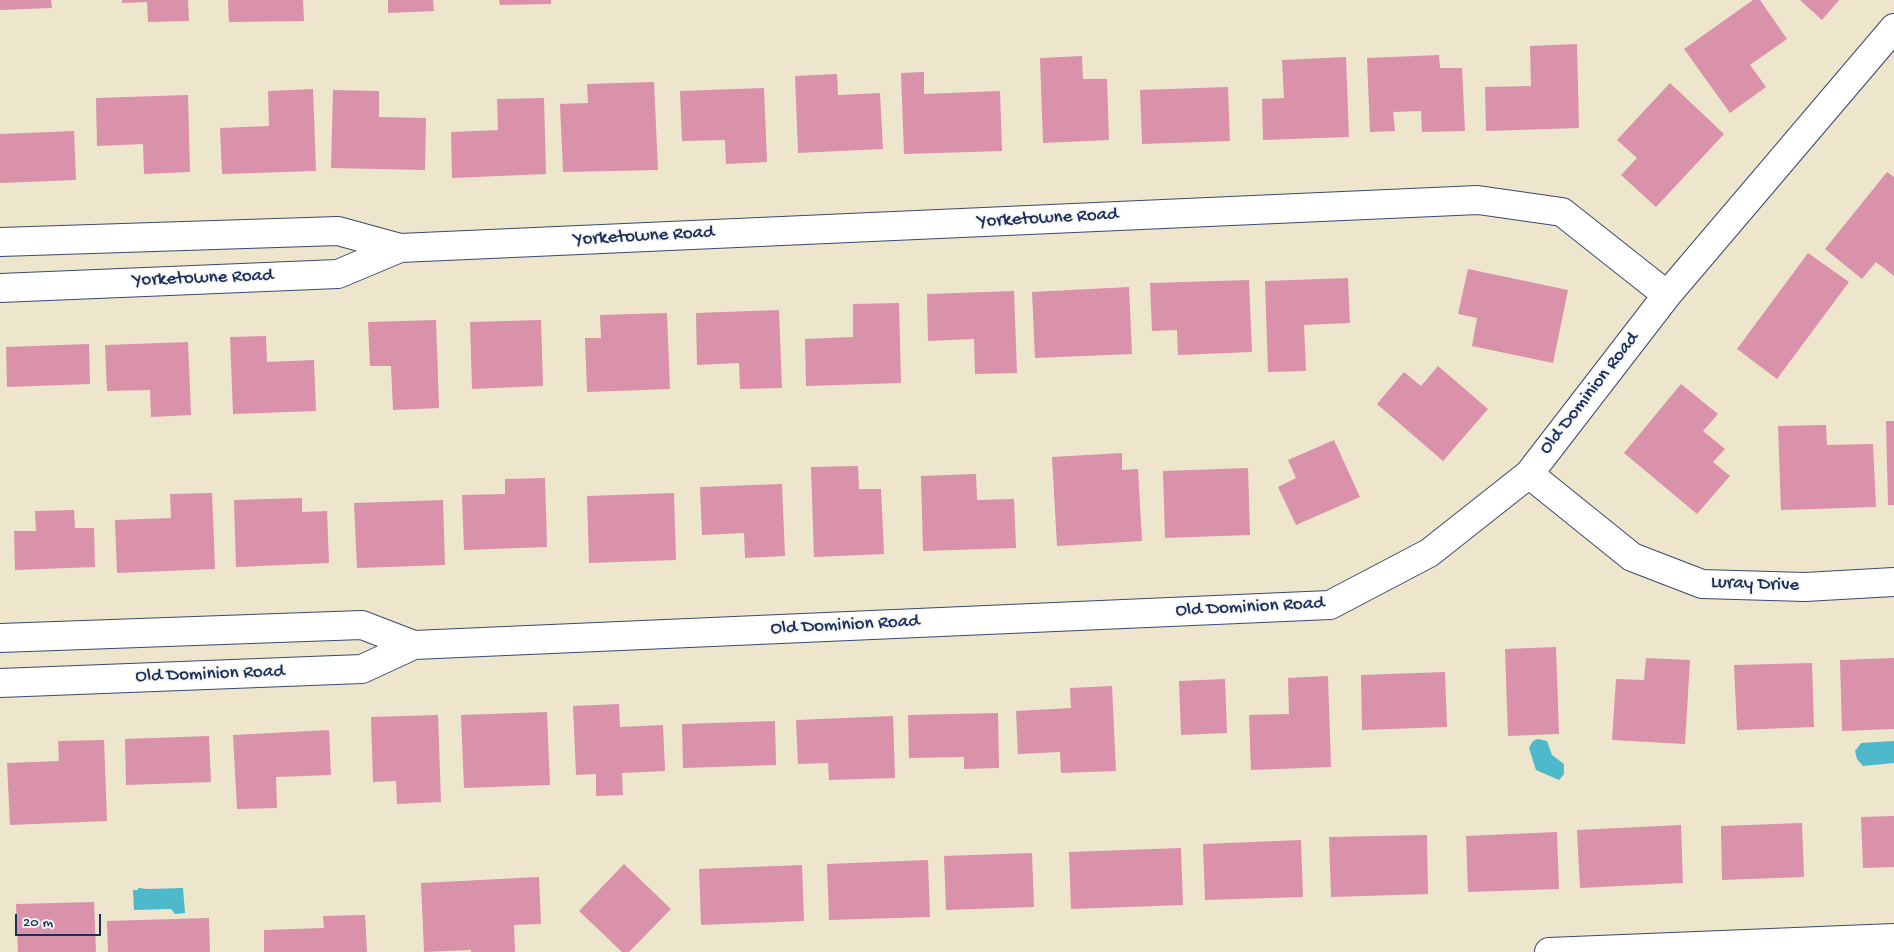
<!DOCTYPE html>
<style>
body{margin:0}
#map{position:relative;width:1894px;height:952px;overflow:hidden;background:#ede6cc;font-family:"Gochi Hand",sans-serif}
canvas{display:block}
.scale{position:absolute;left:15px;top:914px;width:86px;height:22px;box-sizing:border-box;border:2px solid #1b2f5e;border-top:0;padding-left:6px;font-size:15px;line-height:18px;white-space:nowrap;color:#1b2f5e;-webkit-text-stroke:4px #f6f6f2;paint-order:stroke}
</style>
<div id="map">
<canvas width="1894" height="952"></canvas>
<div class="scale">20 m</div>
</div>
<script>
const context = document.querySelector('canvas').getContext('2d');
context.lineJoin = 'round';
function fillPath(path, color) {
  context.fillStyle = color;
  context.fill(path, 'evenodd');
}
function toPath(rows) {
  const path = new Path2D();
  for (const r of rows) {
    path.moveTo(r[0], r[1]);
    for (let i = 2; i < r.length; i += 2) path.lineTo(r[i], r[i + 1]);
  }
  return path;
}
function trace(path, color, width, dash) {
  context.strokeStyle = color;
  context.lineWidth = width;
  context.lineCap = dash ? 'butt' : 'round';
  context.setLineDash(dash || []);
  context.stroke(path);
}
function drawText(font, color, halo, rows, align = 'center') {
  context.font = font + ' "Gochi Hand",sans-serif';
  context.lineWidth = 4;
  context.setLineDash([]);
  context.textBaseline = 'middle';
  context.strokeStyle = halo;
  context.fillStyle = color;
  for (const [text, x, y, turn = 0] of rows) {
    context.save();
    context.translate(x, y);
    context.rotate((+turn || 0) * Math.PI / 180);
    context.textAlign = isNaN(turn) ? turn : align;
    if (halo) context.strokeText(text, 0, 0);
    context.fillText(text, 0, 0);
    context.restore();
  }
}
const water = toPath([
 [1538,739,1547,741,1552,755,1564,764,1564,774,1559,780,1536,770,1529,748,1533,741],
 [1894,741,1894,763,1863,766,1857,759,1855,751,1861,743],
 [138,888,148,889,183,888,185,913,175,914,171,909,134,910,133,890,138,890]
]);
const building = toPath([
 [0,0,51,0,52,8,0,10],
 [122,0,188,0,189,21,148,22,147,2,122,3],
 [228,0,303,0,304,21,229,22],
 [388,0,433,0,434,11,388,13],
 [499,0,551,0,551,4,500,5],
 [1753,0,1760,0,1787,39,1750,65,1766,87,1730,113,1684,49],
 [1800,0,1839,0,1822,20],
 [1577,44,1579,128,1486,131,1485,87,1531,86,1530,46],
 [1439,55,1440,68,1462,68,1465,131,1422,132,1421,111,1393,112,1395,131,1370,132,1367,58],
 [1082,56,1083,79,1107,79,1109,140,1043,143,1040,58],
 [1346,57,1349,137,1263,140,1262,99,1284,98,1282,60],
 [924,72,924,94,1000,91,1002,151,904,154,901,73],
 [837,74,838,95,880,93,883,149,798,153,795,76],
 [654,82,658,170,563,172,560,104,588,103,587,84],
 [1670,83,1724,134,1656,207,1621,175,1637,158,1617,140],
 [1228,87,1230,141,1142,144,1140,90],
 [764,88,767,162,726,164,725,140,682,141,680,91],
 [313,89,316,171,222,174,220,128,269,126,268,91],
 [333,90,379,91,379,117,426,118,425,170,331,168],
 [188,95,190,172,144,174,143,144,97,146,96,98],
 [544,98,546,174,452,178,451,132,498,130,497,99],
 [74,131,76,180,0,183,0,134],
 [1887,172,1894,177,1894,276,1876,262,1862,279,1825,249],
 [1808,253,1849,282,1777,379,1737,349],
 [1468,269,1568,290,1553,363,1472,346,1477,318,1458,314],
 [1348,278,1350,323,1304,325,1306,371,1268,372,1265,281],
 [1249,280,1252,352,1178,355,1177,330,1152,331,1150,283],
 [1129,287,1132,354,1035,358,1032,292],
 [1014,291,1017,373,975,374,974,339,928,341,927,294],
 [899,303,901,383,806,386,805,339,853,337,853,304],
 [779,310,782,388,740,389,739,363,697,365,696,313],
 [667,313,670,389,587,392,585,338,601,338,600,315],
 [436,320,439,408,393,410,391,366,370,366,368,322],
 [541,320,543,386,472,389,470,322],
 [266,336,267,362,314,360,316,411,233,414,230,337],
 [188,342,191,415,151,417,150,390,107,391,105,345],
 [89,344,90,384,7,387,6,347],
 [1438,366,1488,409,1443,461,1377,404,1404,372,1421,386],
 [1681,384,1718,414,1703,431,1725,449,1713,462,1730,476,1697,514,1624,453],
 [1886,421,1894,421,1894,505,1888,505],
 [1826,425,1827,445,1873,444,1876,507,1781,510,1778,426],
 [1334,440,1360,497,1296,525,1278,487,1296,478,1288,460],
 [1122,453,1122,470,1138,469,1142,541,1057,546,1052,457],
 [858,466,859,489,881,489,884,554,814,557,811,467],
 [1248,468,1250,535,1165,538,1163,471],
 [976,474,977,500,1014,499,1016,548,923,551,921,476],
 [545,478,547,547,464,550,462,495,505,494,505,479],
 [782,484,785,556,745,558,744,533,702,535,700,487],
 [212,493,215,569,117,573,115,520,171,518,170,494],
 [674,493,676,560,589,563,587,496],
 [302,498,302,512,327,511,329,563,236,567,234,500],
 [443,500,445,565,357,568,354,503],
 [74,510,75,528,94,528,95,567,15,570,14,531,36,531,35,511],
 [1556,647,1559,734,1508,736,1505,649],
 [1646,658,1690,660,1685,744,1612,740,1616,679,1644,680],
 [1894,658,1894,729,1842,731,1840,660],
 [1812,663,1814,727,1737,730,1734,665],
 [1445,672,1447,727,1362,730,1361,675],
 [1328,676,1331,767,1251,770,1249,715,1289,714,1288,678],
 [1225,679,1227,733,1181,735,1179,681],
 [1112,686,1116,771,1061,773,1060,752,1018,754,1016,711,1071,708,1070,688],
 [619,704,620,727,663,725,665,771,622,773,623,795,596,796,596,774,576,775,573,706],
 [547,712,550,785,464,788,461,715],
 [998,713,999,768,964,769,964,757,909,758,908,715],
 [438,715,441,802,397,804,396,781,373,782,371,717],
 [893,716,895,778,829,780,828,763,798,764,796,720],
 [775,721,776,765,683,768,682,724],
 [329,730,331,775,276,777,277,808,237,809,233,735],
 [209,736,211,782,126,785,125,739],
 [104,740,107,821,10,825,7,763,59,761,58,741],
 [1894,816,1894,867,1863,868,1861,817],
 [1802,823,1804,877,1722,880,1721,826],
 [1681,825,1683,883,1580,888,1577,830],
 [1557,832,1559,889,1468,892,1466,836],
 [1427,835,1428,894,1331,897,1329,837],
 [1301,840,1303,897,1205,900,1203,844],
 [1181,848,1183,905,1071,909,1069,852],
 [1032,853,1034,907,946,910,944,856],
 [928,860,930,917,829,920,827,864],
 [624,864,671,909,629,952,622,952,579,911],
 [802,865,804,921,701,925,699,869],
 [539,877,541,924,514,925,515,952,471,952,471,950,424,952,421,883],
 [94,902,96,952,18,952,16,904],
 [365,915,367,952,264,952,264,930,324,928,323,916],
 [209,918,210,952,108,952,107,921]
]);
const minor = toPath([
 [0,242,338,231,400,248,1478,200,1562,212,1667,295],
 [0,288,338,274,400,248],
 [1529,474,1632,557,1702,584,1805,587,1894,582],
 [0,638,362,625,414,645],
 [0,683,362,669,414,645,1330,605,1429,553,1529,474,1667,295,1894,28],
 [1549,952,1894,938]
]);
const streetNames = [
 ["Yorketowne Road",1048,219,-3],
 ["Yorketowne Road",644,237,-3],
 ["Yorketowne Road",203,279,-2],
 ["Old Dominion Road",1590,394,-52],
 ["Luray Drive",1755,585,2],
 ["Old Dominion Road",1250,608,-3],
 ["Old Dominion Road",845,626,-3],
 ["Old Dominion Road",210,675,-2]
];
fillPath(water, '#4eb9ca');
fillPath(building, '#da91aa');
trace(minor, '#3a4a6e', 30);
trace(minor, '#fff', 28);
drawText('19px', '#1b2f5e', '#f6f6f2', streetNames);
</script>
